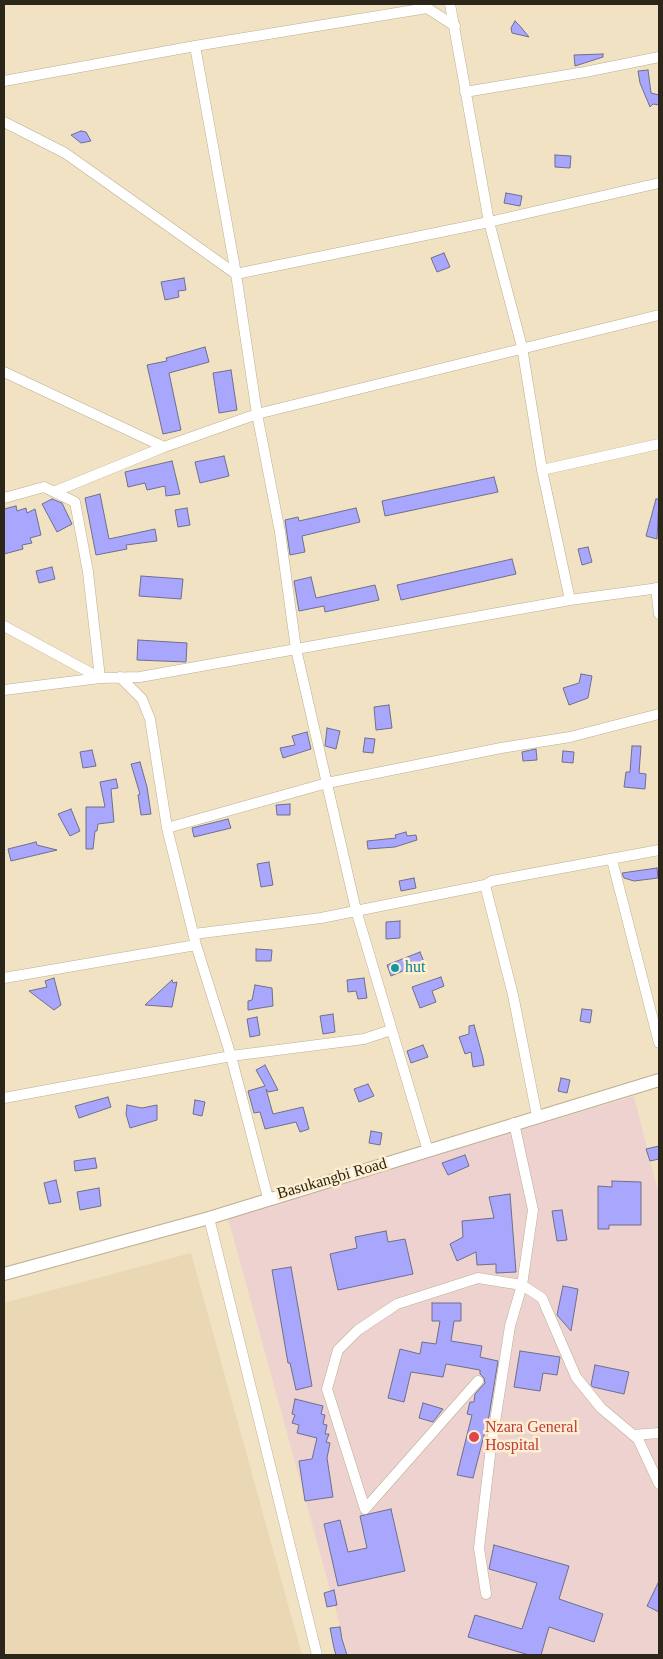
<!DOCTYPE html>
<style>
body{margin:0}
#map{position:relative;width:663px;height:1659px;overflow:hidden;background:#f1e2c4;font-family:Georgia,serif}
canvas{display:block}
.frame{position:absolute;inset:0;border:5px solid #2b251a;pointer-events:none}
</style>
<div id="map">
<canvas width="663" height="1659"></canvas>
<div class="frame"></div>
</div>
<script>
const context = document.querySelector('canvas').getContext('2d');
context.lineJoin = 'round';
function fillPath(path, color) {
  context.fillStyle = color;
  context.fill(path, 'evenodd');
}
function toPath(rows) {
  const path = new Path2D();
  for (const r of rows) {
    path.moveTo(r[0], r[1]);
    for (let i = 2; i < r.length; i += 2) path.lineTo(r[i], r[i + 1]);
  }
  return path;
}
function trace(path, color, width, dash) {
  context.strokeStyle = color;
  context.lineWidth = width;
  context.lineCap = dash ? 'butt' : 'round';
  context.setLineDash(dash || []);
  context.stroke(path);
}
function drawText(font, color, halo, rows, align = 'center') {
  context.font = font + ' Georgia,serif';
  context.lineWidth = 5;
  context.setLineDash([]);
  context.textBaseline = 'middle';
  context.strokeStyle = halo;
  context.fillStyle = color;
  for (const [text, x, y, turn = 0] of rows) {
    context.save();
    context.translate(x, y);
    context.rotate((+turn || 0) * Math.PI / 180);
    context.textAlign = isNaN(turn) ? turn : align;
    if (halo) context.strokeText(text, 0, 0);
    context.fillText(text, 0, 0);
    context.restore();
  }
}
const built = toPath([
 [191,1253,302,1655,4,1655,4,1303]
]);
const medical = toPath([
 [634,1096,659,1195,659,1655,348,1655,228,1218]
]);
const building = toPath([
 [515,21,520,26,529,37,512,33,511,28,515,21],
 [603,54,603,57,575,66,574,55,603,54],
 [648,70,651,93,659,95,659,105,653,104,650,107,640,83,638,71,648,70],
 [81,131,86,132,91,141,81,143,71,135,81,131],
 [555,155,571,156,570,168,555,167,555,155],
 [506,193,522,196,520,206,504,203,506,193],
 [444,253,450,267,437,272,431,258,444,253],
 [184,278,186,290,178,291,179,297,165,300,161,282,184,278],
 [205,347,209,362,169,373,181,430,163,434,147,365,167,361,166,358,205,347],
 [231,370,237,410,219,413,213,373,231,370],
 [224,456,229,476,200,483,195,462,224,456],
 [172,461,180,494,166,496,165,486,147,490,145,483,128,487,125,472,172,461],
 [494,477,498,492,385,516,382,501,494,477],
 [100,494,109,539,155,529,157,541,126,545,127,549,96,555,85,498,100,494],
 [52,499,62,503,72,524,57,532,42,504,52,499],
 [656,499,659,499,657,539,646,536,656,499],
 [16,506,17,511,26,508,27,513,35,509,41,535,30,538,32,543,22,545,23,549,4,554,4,509,16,506],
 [187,508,190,525,178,527,175,510,187,508],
 [356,508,360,522,302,536,305,552,290,555,285,520,298,517,299,521,356,508],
 [588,547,592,562,582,565,578,549,588,547],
 [512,559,516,574,401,600,397,585,512,559],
 [52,567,55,579,39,583,36,571,52,567],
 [141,576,183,579,181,599,139,596,141,576],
 [311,577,316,598,375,585,379,600,325,612,324,606,299,611,294,581,311,577],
 [138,640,187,643,186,662,137,660,138,640],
 [581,674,592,676,588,698,569,705,563,688,579,683,581,674],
 [389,705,392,728,376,730,374,707,389,705],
 [327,728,340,731,336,749,325,746,327,728],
 [307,732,311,749,283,758,280,748,295,745,292,736,307,732],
 [365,738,375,739,373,753,363,752,365,738],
 [632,746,641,746,639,773,646,774,645,789,624,787,626,772,630,772,632,746],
 [536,749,537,760,523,761,522,752,536,749],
 [92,750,96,766,83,768,80,752,92,750],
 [563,751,574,752,573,763,562,762,563,751],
 [140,762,147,787,151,814,141,815,138,795,140,794,131,764,140,762],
 [116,779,118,788,111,789,114,822,98,824,97,831,95,831,93,849,86,849,86,807,105,807,100,782,116,779],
 [290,804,290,815,277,815,276,805,290,804],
 [71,809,80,831,70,836,58,814,71,809],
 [228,819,231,828,194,837,192,828,228,819],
 [406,832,407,836,416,835,417,840,395,847,368,849,367,841,396,838,395,835,406,832],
 [36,842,37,845,57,850,11,861,8,849,36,842],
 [269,862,273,885,261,887,257,864,269,862],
 [657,868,658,878,634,881,624,878,622,873,657,868],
 [414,878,416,888,401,891,399,881,414,878],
 [400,921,400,938,386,939,386,922,400,921],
 [256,949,272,950,271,961,256,961,256,949],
 [420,952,424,962,391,976,387,965,420,952],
 [441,977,444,986,432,991,436,1002,420,1008,412,987,441,977],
 [54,978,61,1005,54,1010,29,991,47,987,45,981,54,978],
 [364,978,367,998,358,999,356,991,348,992,347,980,364,978],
 [172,980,173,983,177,982,172,1007,145,1005,172,980],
 [255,985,272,988,273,1006,248,1010,248,1001,252,1000,255,985],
 [582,1009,592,1010,590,1023,580,1021,582,1009],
 [333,1014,335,1032,323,1034,320,1016,333,1014],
 [257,1017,260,1035,250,1037,247,1019,257,1017],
 [474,1025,483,1058,484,1065,473,1067,471,1052,465,1054,459,1037,469,1034,469,1026,474,1025],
 [423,1045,428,1057,411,1063,407,1051,423,1045],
 [265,1065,278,1090,268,1092,266,1089,273,1114,303,1107,309,1129,300,1132,296,1122,265,1129,260,1112,254,1113,248,1091,265,1086,256,1070,265,1065],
 [561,1078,570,1080,567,1093,558,1091,561,1078],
 [368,1084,374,1096,359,1102,354,1089,368,1084],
 [108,1097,111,1107,79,1118,75,1106,108,1097],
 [195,1100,205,1102,202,1116,193,1114,195,1100],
 [127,1105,142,1108,157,1105,157,1120,130,1128,126,1114,127,1105],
 [371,1131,382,1133,380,1145,369,1143,371,1131],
 [659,1146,659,1159,650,1161,646,1149,659,1146],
 [465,1155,469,1166,448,1175,442,1163,465,1155],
 [95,1158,97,1168,75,1171,74,1161,95,1158],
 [56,1180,61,1202,49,1204,44,1183,56,1180],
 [612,1181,641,1182,641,1225,609,1225,609,1229,598,1229,598,1186,612,1187,612,1181],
 [99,1188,101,1206,80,1210,77,1192,99,1188],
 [510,1194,516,1272,496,1273,496,1264,477,1265,476,1252,457,1261,450,1244,463,1237,462,1221,494,1218,489,1197,510,1194],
 [562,1210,567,1240,557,1241,552,1211,562,1210],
 [386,1231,388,1242,405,1239,413,1274,338,1290,330,1254,357,1248,355,1237,386,1231],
 [291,1267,312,1386,296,1390,290,1363,288,1363,272,1270,291,1267],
 [563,1286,578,1289,571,1331,557,1315,563,1286],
 [432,1303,461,1303,461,1321,454,1321,451,1341,482,1346,480,1357,498,1361,489,1416,473,1478,457,1475,472,1415,467,1414,470,1402,474,1402,475,1394,485,1383,484,1378,480,1374,480,1370,446,1364,443,1377,411,1372,404,1402,388,1398,400,1349,420,1354,422,1342,436,1344,440,1321,432,1321,432,1303],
 [520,1351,560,1357,557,1375,543,1373,540,1391,514,1387,520,1351],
 [595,1365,629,1372,624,1394,593,1387,591,1385,595,1365],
 [295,1399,323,1406,321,1414,325,1415,323,1424,327,1425,325,1434,329,1434,326,1442,330,1443,327,1458,333,1497,305,1501,299,1461,312,1459,317,1438,297,1433,299,1425,292,1423,295,1415,292,1414,295,1399],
 [423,1403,443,1409,433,1422,419,1418,423,1403],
 [391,1509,405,1571,338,1586,324,1524,340,1520,348,1552,367,1548,360,1516,391,1509],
 [494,1545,569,1566,559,1599,603,1614,594,1642,549,1627,541,1655,529,1655,468,1637,475,1615,522,1629,537,1583,489,1569,494,1545],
 [659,1581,659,1612,647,1606,659,1581],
 [334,1590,337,1605,327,1607,324,1593,334,1590],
 [340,1627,342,1639,347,1655,336,1655,334,1648,330,1628,340,1627]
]);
const minor = toPath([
 [450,4,489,222,522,347,542,470,570,600],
 [195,46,236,274,257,414,280,532,296,649,356,910,428,1151],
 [4,81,195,46,427,8,455,26],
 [465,92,585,72,659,57],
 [4,122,65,153,236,274,489,222,659,183],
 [4,372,164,447],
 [542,470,659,444],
 [56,491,164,447,257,414,659,315],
 [4,498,44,487,75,502,88,572,100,678],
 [656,588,659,614],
 [4,626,100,678],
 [120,677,142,699,150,719,167,828,196,945,231,1056,268,1198],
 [4,690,100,678,140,677,570,600,659,588],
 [167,828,327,783,501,748,570,737,659,714],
 [612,860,659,1043],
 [485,885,513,995,537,1116],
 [194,934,321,918,485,885,492,881,659,850],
 [4,978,196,945],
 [4,1098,231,1056,364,1039,391,1030],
 [209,1218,317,1655],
 [633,1435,659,1433],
 [365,1509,327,1389,338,1350,358,1330,397,1304,478,1278,522,1285,542,1298,576,1377,601,1408,638,1439,659,1484],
 [365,1509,478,1381],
 [486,1594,479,1548,491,1447,510,1326,522,1285,533,1210,514,1123]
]);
const tertiary = toPath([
 [4,1274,209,1218,659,1080]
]);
const markers = [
 [395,968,5,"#0f9aa8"],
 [474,1437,6,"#e0444e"]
];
const cultureNames = [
 ["hut",405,968]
];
const streetNames = [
 ["Basukangbi Road",332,1179,-16]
];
const healthNames = [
 ["Nzara General",485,1428],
 ["Hospital",485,1446]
];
fillPath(built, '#ead7b3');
fillPath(medical, '#edd2d0');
fillPath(building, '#a8a7fd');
trace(building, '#6e6f8a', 1);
trace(minor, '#bcae91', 11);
trace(tertiary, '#bcae91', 14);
trace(minor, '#fff', 10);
trace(tertiary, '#fff', 12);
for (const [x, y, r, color] of markers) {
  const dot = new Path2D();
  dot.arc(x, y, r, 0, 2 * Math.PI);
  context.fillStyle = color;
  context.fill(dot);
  trace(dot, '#feefd1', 2);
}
drawText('16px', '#0d838f', '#feefd1', cultureNames, 'left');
drawText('16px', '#2b251a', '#feefd1', streetNames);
drawText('16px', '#be3a42', '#feefd1', healthNames, 'left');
</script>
